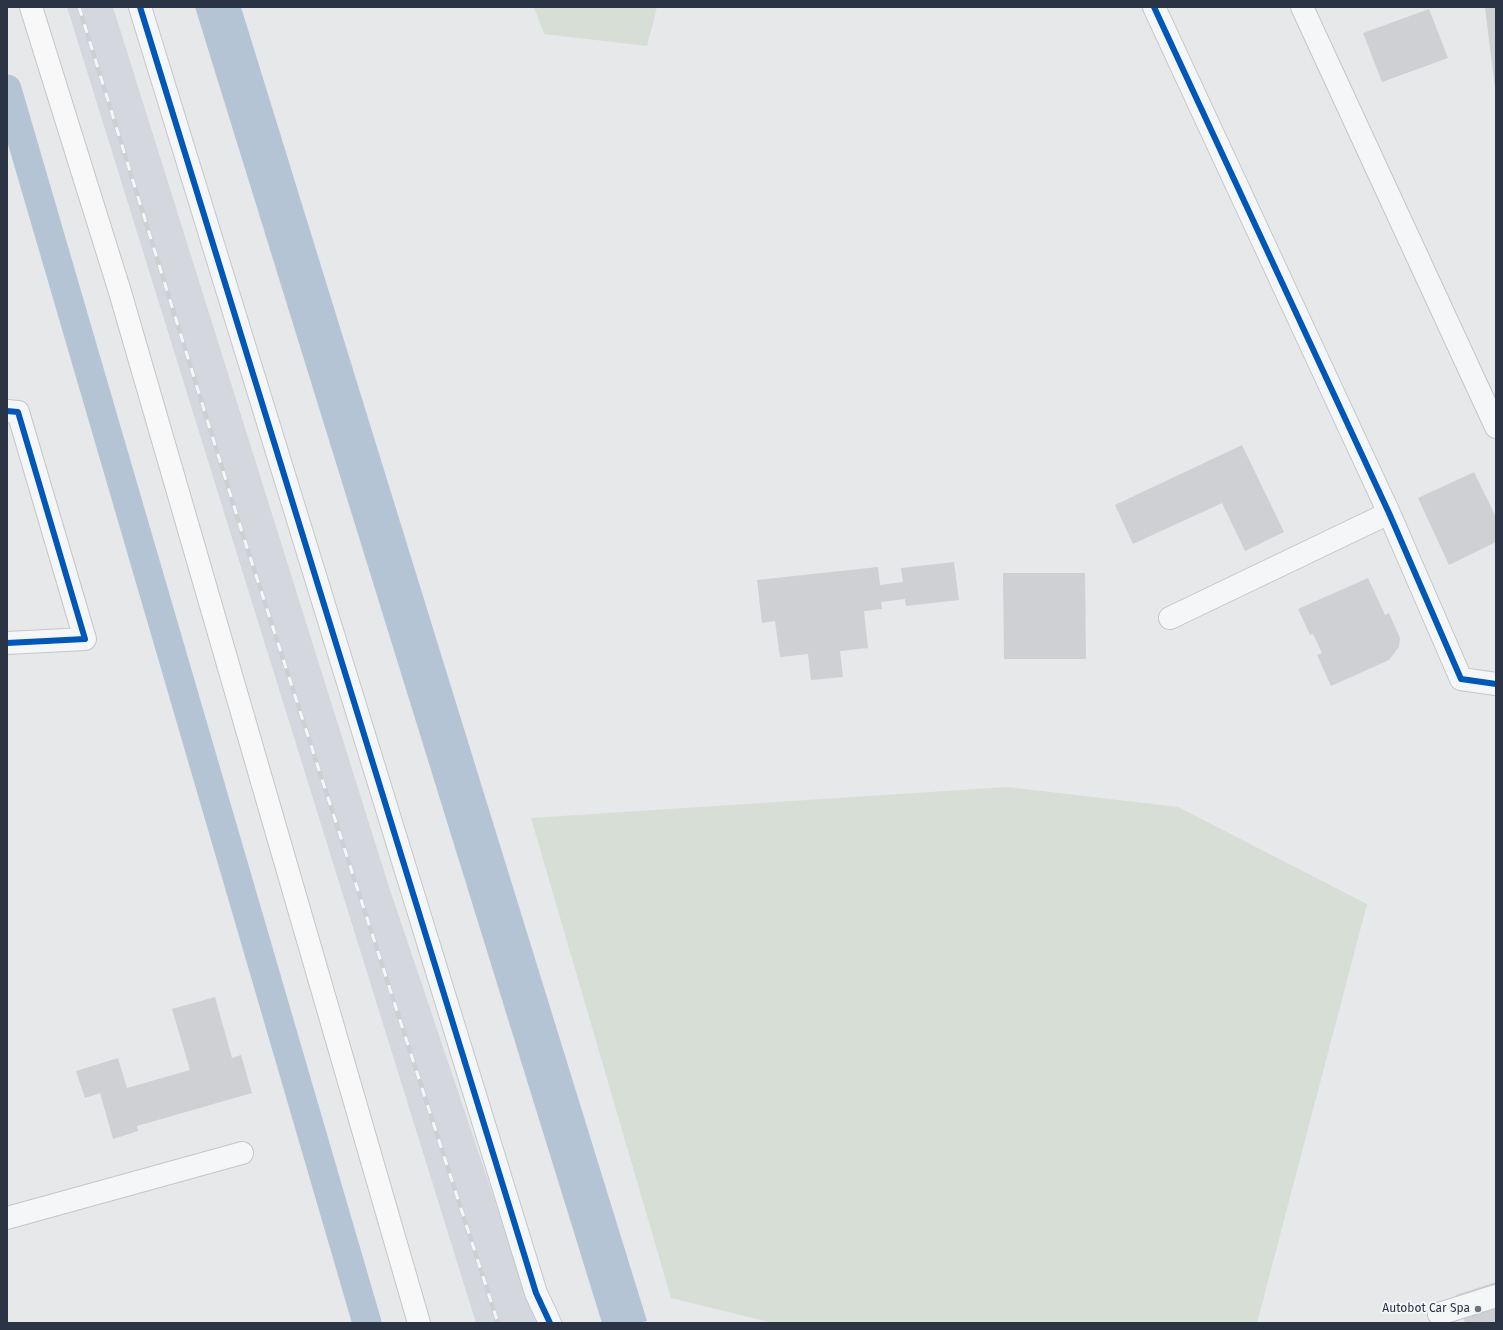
<!DOCTYPE html>
<style>
body{margin:0}
#map{position:relative;width:1503px;height:1330px;overflow:hidden;background:#e6e8ea;font-family:"Fira Sans",sans-serif}
canvas{display:block}
.frame{position:absolute;inset:0;border:8px solid #2b3445;pointer-events:none}
</style>
<div id="map">
<canvas width="1503" height="1330"></canvas>
<div class="frame"></div>
</div>
<script>
const context = document.querySelector('canvas').getContext('2d');
context.lineJoin = 'round';
function fillPath(path, color) {
  context.fillStyle = color;
  context.fill(path, 'evenodd');
}
function toPath(rows) {
  const path = new Path2D();
  for (const r of rows) {
    path.moveTo(r[0], r[1]);
    for (let i = 2; i < r.length; i += 2) path.lineTo(r[i], r[i + 1]);
  }
  return path;
}
function trace(path, color, width, dash) {
  context.strokeStyle = color;
  context.lineWidth = width;
  context.lineCap = dash ? 'butt' : 'round';
  context.setLineDash(dash || []);
  context.stroke(path);
}
function drawText(font, color, halo, rows, align = 'center') {
  context.font = font + ' "Fira Sans",sans-serif';
  context.lineWidth = 4;
  context.setLineDash([]);
  context.textBaseline = 'middle';
  context.strokeStyle = halo;
  context.fillStyle = color;
  for (const [text, x, y, turn = 0] of rows) {
    context.save();
    context.translate(x, y);
    context.rotate((+turn || 0) * Math.PI / 180);
    context.textAlign = isNaN(turn) ? turn : align;
    if (halo) context.strokeText(text, 0, 0);
    context.fillText(text, 0, 0);
    context.restore();
  }
}
const built = toPath([
 [67,7,113,7,389,887,536,1323,476,1323]
]);
const green = toPath([
 [534,7,657,7,647,46,544,34],
 [1007,787,1178,807,1367,904,1257,1323,773,1323,671,1298,531,818]
]);
const water = toPath([
 [195,7,241,7,647,1321,639,1323,602,1323]
]);
const canal = toPath([
 [7,89,367,1323]
]);
const building = toPath([
 [1485,7,1496,7,1496,88,1495,88],
 [1429,9,1448,58,1382,82,1363,33],
 [1242,445,1284,532,1245,551,1222,503,1133,544,1115,505],
 [1474,472,1496,517,1496,542,1449,565,1418,498],
 [954,562,959,600,906,606,905,599,881,602,882,609,864,611,868,648,840,651,843,677,811,680,808,654,780,657,775,621,762,623,757,580,878,567,880,585,903,582,901,568],
 [1003,573,1085,573,1086,659,1004,659],
 [1368,578,1385,615,1389,613,1400,638,1399,647,1389,660,1331,686,1317,655,1322,653,1313,634,1310,635,1298,609],
 [215,997,232,1058,241,1055,252,1093,137,1126,138,1131,113,1139,100,1093,85,1098,76,1071,118,1058,127,1088,190,1070,172,1009],
 [1496,1282,1496,1323,1465,1323,1456,1295]
]);
const minor = toPath([
 [140,7,536,1293,550,1323],
 [1154,7,1389,513,1461,679,1496,684],
 [1302,7,1496,427],
 [7,411,18,412,85,639,7,643],
 [1170,618,1389,513],
 [7,1218,242,1153],
 [1439,1314,1496,1296]
]);
const major = toPath([
 [31,7,120,292,419,1323]
]);
const rail = toPath([
 [79,7,242,532,498,1323]
]);
const cycleway = toPath([
 [140,7,536,1293,550,1323],
 [1154,7,1389,513,1461,679,1496,684],
 [7,411,18,412,85,639,7,643]
]);
const markers = [
 [1478,1309,4,"#6c737f"]
];
const poiNames = [
 ["Autobot Car Spa",1470,1309]
];
fillPath(built, '#d4d7dd');
fillPath(green, '#d6ded6');
fillPath(water, '#b4c4d5');
trace(canal, '#b4c4d5', 29);
fillPath(building, '#ced0d3');
trace(minor, '#c4c6c8', 24);
trace(major, '#c2c5c8', 24);
trace(minor, '#f5f6f7', 22);
trace(major, '#f8f8f8', 22);
trace(rail, '#cecfd2', 4.5);
trace(rail, '#f4f6f9', 3, [9]);
trace(cycleway, '#0057b8', 6);
for (const [x, y, r, color] of markers) {
  const dot = new Path2D();
  dot.arc(x, y, r, 0, 2 * Math.PI);
  context.fillStyle = color;
  context.fill(dot);
  trace(dot, '#f4f6f9', 1.5);
}
drawText('12px', '#2b3445', '#f4f6f9', poiNames, 'right');
</script>
